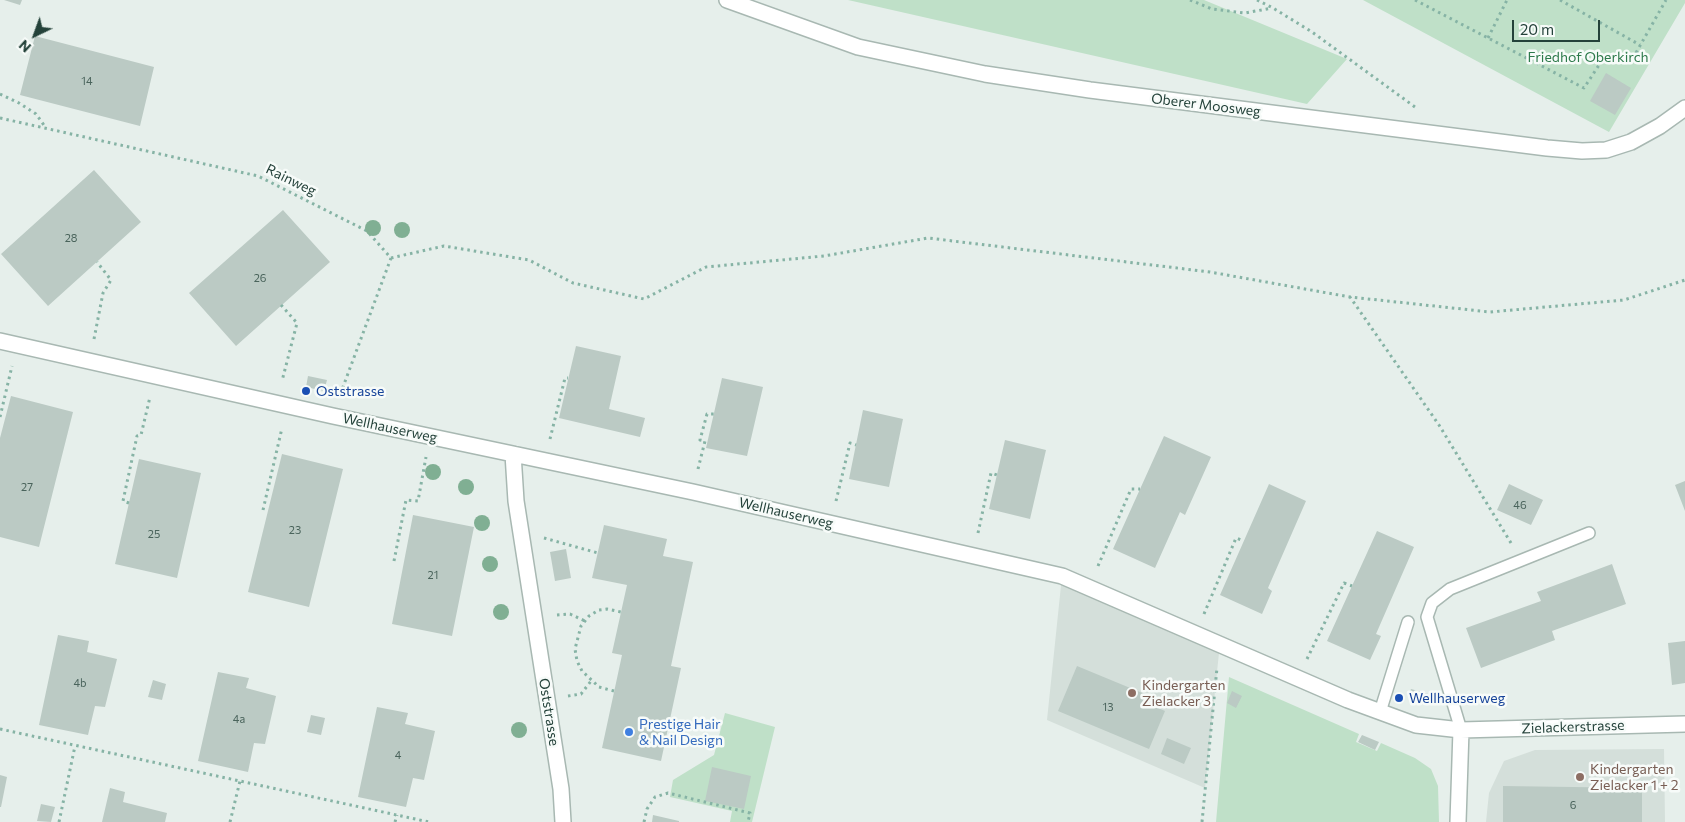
<!DOCTYPE html>
<style>
body{margin:0}
#map{position:relative;width:1685px;height:822px;overflow:hidden;background:#e6efeb;font-family:Commissioner,sans-serif}
canvas{display:block}
.north{position:absolute;left:10px;top:10px;width:50px;height:50px;-webkit-text-stroke:4px #f7fbf9;paint-order:stroke;rotate:222deg;font-size:14px;font-weight:700;line-height:20px;text-align:center;color:#24423a}
.north::after{content:'';display:block;margin:auto;width:18px;height:22px;background:#24423a;clip-path:polygon(50% 0,100% 100%,50% 72%,0 100%)}
.scale{position:absolute;left:1512px;top:20px;width:88px;height:22px;box-sizing:border-box;border:2px solid #24423a;border-top:0;padding-left:6px;font-size:15px;line-height:18px;white-space:nowrap;color:#24423a;-webkit-text-stroke:4px #f7fbf9;paint-order:stroke}
</style>
<div id="map">
<canvas width="1685" height="822"></canvas>
<div class="north">N</div>
<div class="scale">20 m</div>
</div>
<script>
const context = document.querySelector('canvas').getContext('2d');
context.lineJoin = 'round';
function fillPath(path, color) {
  context.fillStyle = color;
  context.fill(path, 'evenodd');
}
function toPath(rows) {
  const path = new Path2D();
  for (const r of rows) {
    path.moveTo(r[0], r[1]);
    for (let i = 2; i < r.length; i += 2) path.lineTo(r[i], r[i + 1]);
  }
  return path;
}
function trace(path, color, width, dash) {
  context.strokeStyle = color;
  context.lineWidth = width;
  context.lineCap = dash ? 'butt' : 'round';
  context.setLineDash(dash || []);
  context.stroke(path);
}
function drawText(font, color, halo, rows, align = 'center') {
  context.font = font + ' Commissioner,sans-serif';
  context.lineWidth = 5;
  context.setLineDash([]);
  context.textBaseline = 'middle';
  context.strokeStyle = halo;
  context.fillStyle = color;
  for (const [text, x, y, turn = 0] of rows) {
    context.save();
    context.translate(x, y);
    context.rotate((+turn || 0) * Math.PI / 180);
    context.textAlign = isNaN(turn) ? turn : align;
    if (halo) context.strokeText(text, 0, 0);
    context.fillText(text, 0, 0);
    context.restore();
  }
}
const built = toPath([
 [1062,576,1220,643,1205,788,1047,720],
 [1664,749,1665,822,1486,822,1489,793,1504,761,1535,750]
]);
const green = toPath([
 [848,0,1204,0,1347,59,1307,104],
 [1363,0,1685,0,1685,3,1609,132],
 [1229,677,1359,734,1356,742,1377,751,1381,743,1415,758,1431,769,1438,786,1439,822,1216,822],
 [725,713,775,727,752,822,730,822,732,811,670,797,673,780,714,755]
]);
const building = toPath([
 [4,0,22,0,20,5],
 [35,36,154,67,140,126,20,95],
 [1606,73,1631,88,1615,115,1590,101],
 [94,170,141,222,48,306,1,254],
 [283,210,330,262,236,346,189,293],
 [576,346,621,356,609,409,645,418,640,437,559,418],
 [308,376,327,380,324,391,306,387],
 [722,378,763,387,747,456,706,448],
 [11,396,73,412,39,547,0,537,0,438],
 [863,410,903,419,889,487,849,479],
 [1164,436,1211,457,1185,515,1180,512,1155,568,1113,549],
 [1005,440,1046,450,1030,519,989,509],
 [282,454,343,469,309,607,248,592],
 [139,459,201,473,177,578,115,564],
 [1685,481,1685,511,1675,485],
 [1269,484,1306,501,1268,588,1272,591,1262,614,1220,595],
 [1509,484,1543,500,1531,525,1497,510],
 [413,515,474,527,452,636,392,624],
 [604,525,667,539,663,556,693,562,671,666,681,668,661,761,602,748,622,655,612,653,627,585,592,578],
 [1377,531,1414,547,1376,634,1381,636,1370,660,1327,641],
 [566,549,571,578,555,581,550,552],
 [1612,564,1626,604,1552,631,1555,640,1481,668,1466,628,1541,601,1537,592],
 [58,635,89,641,87,652,117,659,105,707,95,706,88,735,39,725],
 [1685,641,1685,683,1672,685,1668,643],
 [1077,666,1152,697,1149,704,1165,711,1149,749,1058,711],
 [218,672,249,678,246,688,276,696,265,744,254,743,248,772,198,761],
 [153,680,166,684,162,700,148,697],
 [1411,689,1429,694,1427,702,1408,697],
 [1232,691,1242,696,1236,708,1227,703],
 [377,707,408,713,405,724,435,731,424,780,413,778,406,807,358,797],
 [311,715,325,718,321,735,307,732],
 [1362,735,1379,742,1375,750,1358,742],
 [1167,738,1191,748,1184,764,1161,754],
 [712,767,751,776,744,809,705,801],
 [0,775,7,777,1,807,0,807],
 [1503,786,1642,788,1642,822,1503,822],
 [110,788,125,792,123,802,167,813,165,822,102,822],
 [41,804,55,807,51,822,37,821],
 [653,815,679,821,679,822,652,822]
]);
const path = toPath([
 [1190,0,1212,9,1245,13,1272,8],
 [1257,0,1273,8,1312,32,1415,107],
 [1415,0,1584,88,1601,62,1633,58,1666,0],
 [1560,0,1640,45],
 [1488,38,1507,0],
 [0,94,19,103,36,114,46,128],
 [0,118,258,176,367,231,391,258,340,395],
 [391,258,444,246,529,260,573,283,644,299,706,267,824,256,928,238,1210,272,1350,297],
 [281,305,297,323,282,381],
 [94,339,103,293,111,280,97,262],
 [0,417,12,366],
 [550,439,565,378,568,378],
 [698,469,705,441,700,440,707,414,714,414],
 [836,501,850,443,856,445],
 [129,503,123,501,137,436,141,435,150,397],
 [263,510,282,428],
 [978,533,991,473,997,475],
 [544,538,598,553],
 [1511,543,1439,425,1350,297,1490,312,1624,300,1685,280],
 [394,561,406,500,418,501,426,457],
 [1098,566,1131,489,1140,489],
 [1204,614,1236,538,1244,541],
 [557,615,570,614,585,621],
 [1307,659,1344,583,1352,586],
 [614,691,599,687,582,671,577,661,575,649,581,626,589,616,599,610,607,609,621,612],
 [568,696,581,694,591,681],
 [0,729,429,822],
 [59,822,75,746],
 [230,822,240,781],
 [395,822,397,815],
 [644,822,647,809,655,797,668,793,750,813,748,822],
 [1202,822,1217,668]
]);
const service = toPath([
 [1380,712,1408,622],
 [1461,730,1427,617,1432,603,1450,589,1589,533]
]);
const minor = toPath([
 [727,0,858,47,985,74,1090,90,1547,148,1582,151,1606,150,1631,142,1660,126,1685,108],
 [0,341,333,416,693,492,1062,576,1348,700,1416,725,1461,730,1685,724],
 [513,454,516,501,561,789,563,822],
 [1458,822,1461,730]
]);
const trees = [
 [373,228],
 [402,230],
 [433,472],
 [466,487],
 [482,523],
 [490,564],
 [501,612],
 [519,730]
];
const markers = [
 [306,391,5,"#1a4fb4"],
 [1132,693,5,"#8d6e63"],
 [1399,698,5,"#1a4fb4"],
 [629,732,5,"#3f7fe0"],
 [1580,777,5,"#8d6e63"]
];
const numberNames = [
 ["14",87,81],
 ["28",71,238],
 ["26",260,278],
 ["27",27,487],
 ["46",1520,505],
 ["23",295,530],
 ["25",154,534],
 ["21",433,575],
 ["4b",80,683],
 ["13",1108,707],
 ["4a",239,719],
 ["4",398,755],
 ["6",1573,805]
];
const parkNames = [
 ["Friedhof Oberkirch",1588,57]
];
const streetNames = [
 ["Oberer Moosweg",1206,105,7],
 ["Rainweg",291,180,26],
 ["Wellhauserweg",390,428,12],
 ["Wellhauserweg",786,513,13],
 ["Oststrasse",549,712,81],
 ["Zielackerstrasse",1573,727,-2]
];
const transitNames = [
 ["Oststrasse",316,391],
 ["Wellhauserweg",1409,698]
];
const educationNames = [
 ["Kindergarten",1142,685],
 ["Zielacker 3",1142,701],
 ["Kindergarten",1590,769],
 ["Zielacker 1 + 2",1590,785]
];
const shopNames = [
 ["Prestige Hair",639,724],
 ["& Nail Design",639,740]
];
fillPath(built, '#d4dfda');
fillPath(green, '#bfe0c8');
fillPath(building, '#bbcac4');
trace(service, '#a8b8b2', 14);
trace(minor, '#a8b8b2', 18);
trace(path, '#86b3a5', 3, [2.5, 4]);
trace(service, '#fff', 11);
trace(minor, '#fff', 15);
context.fillStyle = '#80af93';
for (const [x, y] of trees) {
  context.beginPath();
  context.arc(x, y, 8, 0, 2 * Math.PI);
  context.fill();
}
for (const [x, y, r, color] of markers) {
  const dot = new Path2D();
  dot.arc(x, y, r, 0, 2 * Math.PI);
  context.fillStyle = color;
  context.fill(dot);
  trace(dot, '#f7fbf9', 2);
}
drawText('11px', '#4a645c', null, numberNames);
drawText('14px', '#2d7a4b', '#f7fbf9', parkNames);
drawText('14px', '#24423a', '#f7fbf9', streetNames);
drawText('14px', '#164399', '#f7fbf9', transitNames, 'left');
drawText('14px', '#785e54', '#f7fbf9', educationNames, 'left');
drawText('14px', '#366cbe', '#f7fbf9', shopNames, 'left');
</script>
